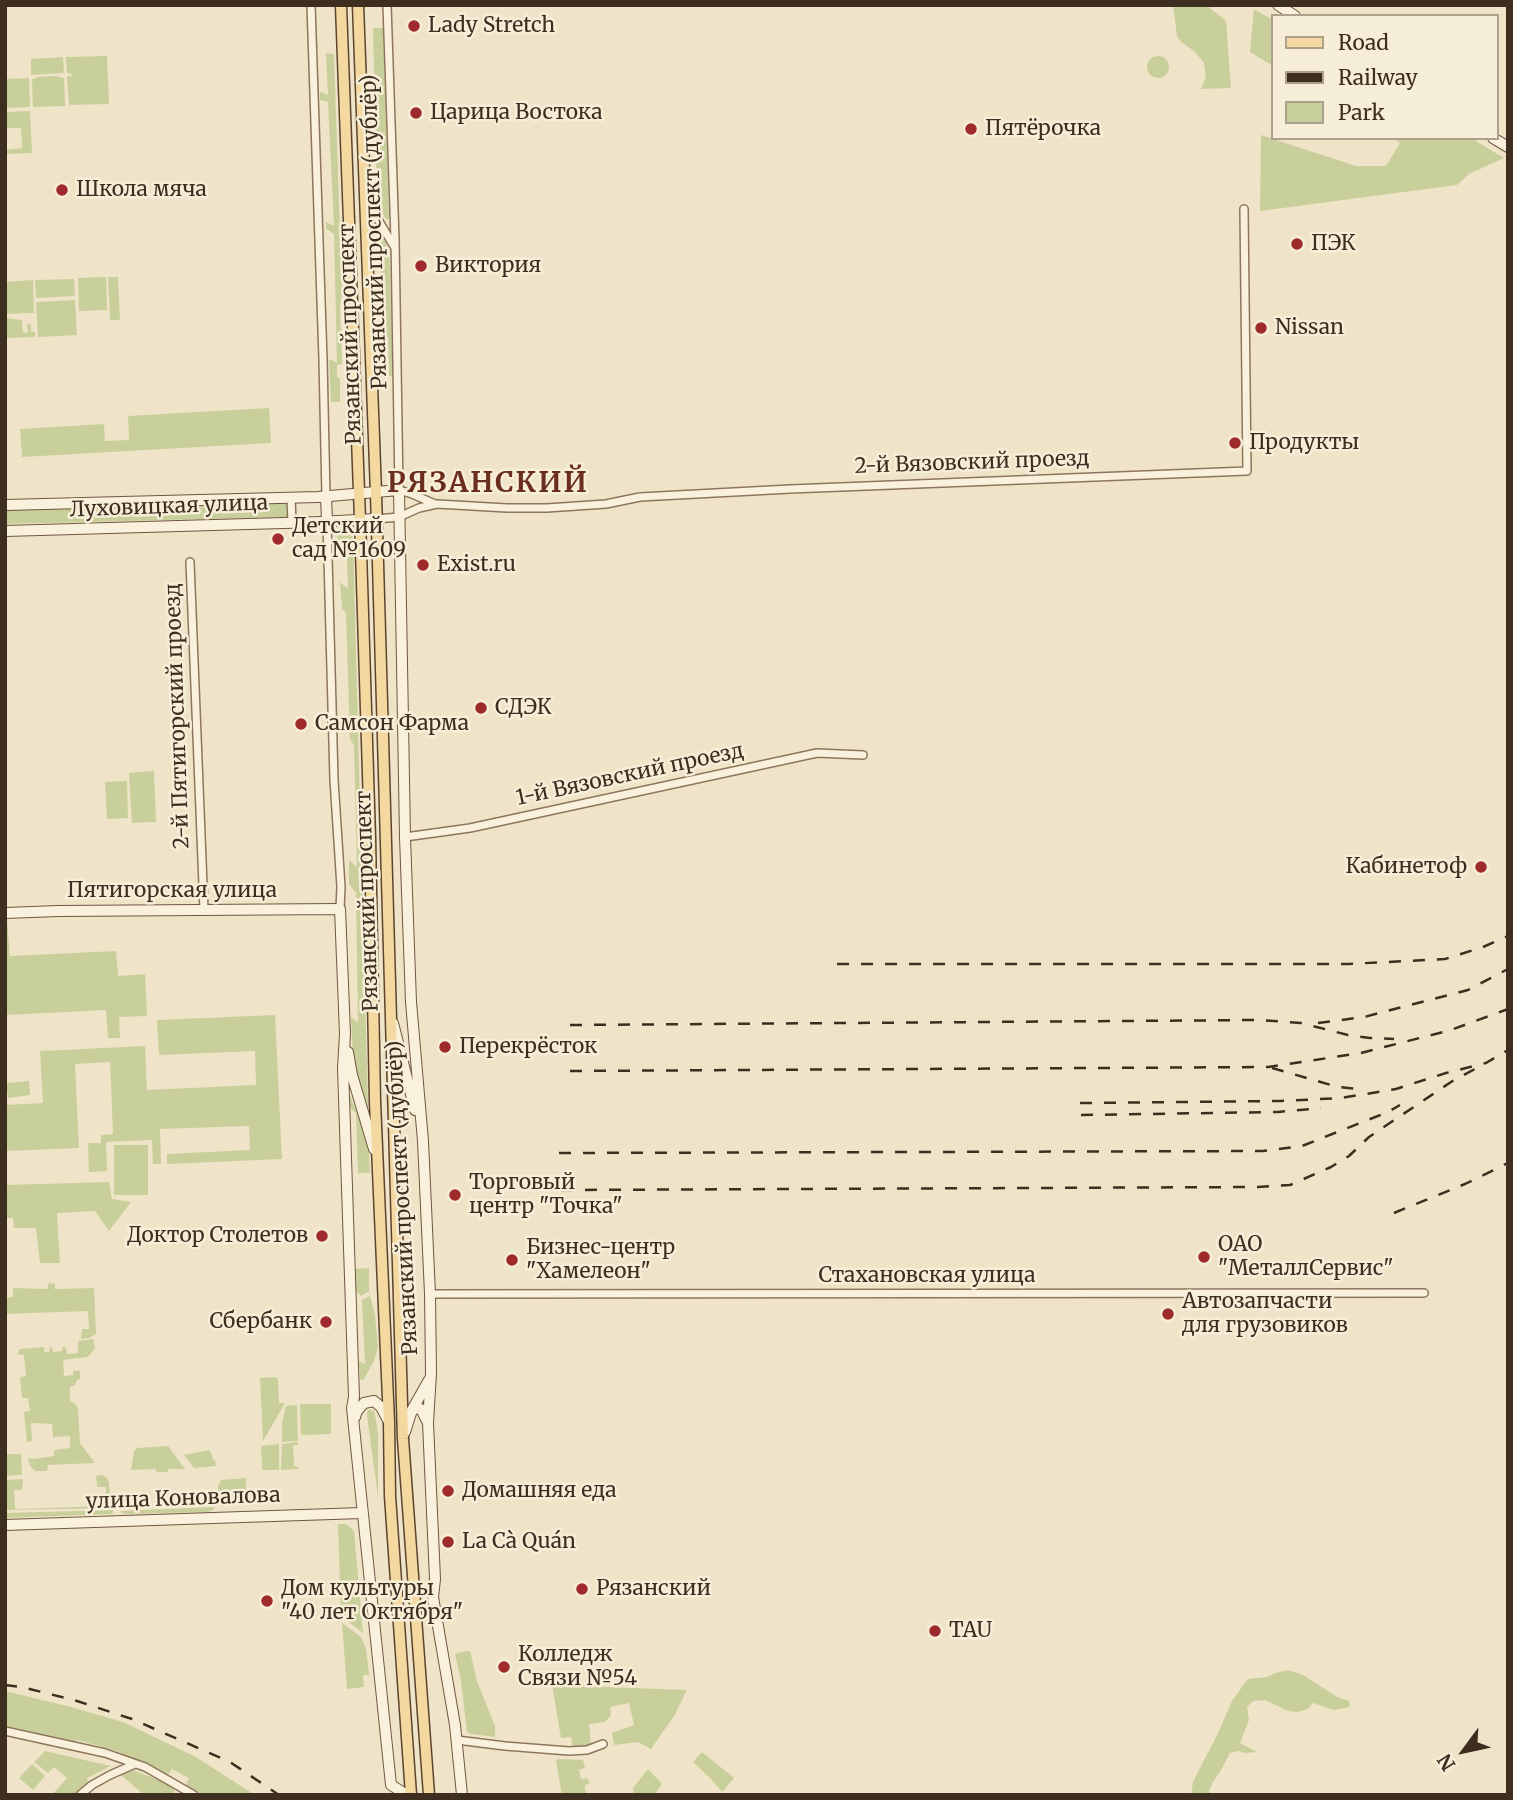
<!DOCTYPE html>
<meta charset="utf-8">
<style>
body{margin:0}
#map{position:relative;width:1513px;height:1800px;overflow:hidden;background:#f0e4c8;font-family:Merriweather,serif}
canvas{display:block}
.frame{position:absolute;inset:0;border:7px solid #3d2e20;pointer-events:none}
.legend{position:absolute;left:1271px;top:14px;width:228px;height:126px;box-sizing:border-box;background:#f7eed8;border:2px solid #ada18e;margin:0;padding:9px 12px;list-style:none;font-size:21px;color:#3d2e20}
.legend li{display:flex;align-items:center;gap:14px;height:35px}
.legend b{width:35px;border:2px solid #ada18e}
.north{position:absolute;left:1429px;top:1716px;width:70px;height:70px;-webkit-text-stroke:5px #f7eed8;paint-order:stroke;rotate:237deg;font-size:19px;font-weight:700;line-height:28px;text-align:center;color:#3d2e20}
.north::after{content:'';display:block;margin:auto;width:24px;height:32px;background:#3d2e20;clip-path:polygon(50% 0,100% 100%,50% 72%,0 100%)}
</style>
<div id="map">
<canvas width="1513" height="1800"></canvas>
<div class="frame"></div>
<ul class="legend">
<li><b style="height:9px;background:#f3d9a0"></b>Road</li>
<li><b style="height:9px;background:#3d2e20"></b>Railway</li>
<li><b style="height:19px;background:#c9cf9b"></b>Park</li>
</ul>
<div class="north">N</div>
</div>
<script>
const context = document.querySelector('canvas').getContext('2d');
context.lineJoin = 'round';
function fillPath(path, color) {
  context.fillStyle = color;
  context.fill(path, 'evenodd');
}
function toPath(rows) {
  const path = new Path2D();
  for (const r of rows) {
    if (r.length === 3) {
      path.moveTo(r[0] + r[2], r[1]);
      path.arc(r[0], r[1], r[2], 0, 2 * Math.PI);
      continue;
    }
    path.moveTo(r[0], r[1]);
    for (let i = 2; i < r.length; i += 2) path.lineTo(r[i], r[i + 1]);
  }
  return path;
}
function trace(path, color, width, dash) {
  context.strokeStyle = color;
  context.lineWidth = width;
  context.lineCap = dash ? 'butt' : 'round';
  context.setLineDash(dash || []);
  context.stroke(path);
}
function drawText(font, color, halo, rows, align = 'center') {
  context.font = font + ' Merriweather,serif';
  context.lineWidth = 5;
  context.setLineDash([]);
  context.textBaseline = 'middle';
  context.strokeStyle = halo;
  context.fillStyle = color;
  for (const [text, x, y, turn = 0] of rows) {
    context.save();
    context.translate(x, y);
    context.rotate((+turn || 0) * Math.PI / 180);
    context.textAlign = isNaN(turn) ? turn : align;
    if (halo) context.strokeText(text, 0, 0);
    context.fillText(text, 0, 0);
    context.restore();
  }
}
const green = toPath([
 [1173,5,1206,5,1226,21,1231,88,1201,89,1206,77,1204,63,1194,51,1181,42,1177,36],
 [1254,9,1273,20,1273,66,1250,52],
 [373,28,383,28,389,218,388,220,385,218,377,198],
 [326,53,334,54,342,294,340,306,342,364,337,365,337,377,340,378,340,402,331,402,329,359,337,363,334,234,326,229,326,222,334,226,328,102,320,100,320,92,328,95],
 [107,56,109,104,69,105,67,76,72,76,72,74,67,73,66,57],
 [1158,67,11],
 [63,57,64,73,31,75,31,59],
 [56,76,64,78,65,106,33,107,32,79,36,79,36,77],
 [29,78,30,107,5,108,5,79],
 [30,111,32,153,5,154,5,150,22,148,21,128,5,128,5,112],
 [1261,135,1356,166,1386,166,1400,143,1394,138,1471,138,1504,158,1469,174,1457,185,1260,211],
 [379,232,381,232,389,250,393,376,389,376,388,337,383,337],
 [106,277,107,310,79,311,78,278],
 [108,277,118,277,120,320,110,320],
 [74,279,75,296,36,298,35,280],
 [33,280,34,313,5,314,5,282],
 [75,300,77,335,38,337,36,302],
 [5,318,22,320,23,333,28,332,27,324,31,324,31,332,35,332,35,337,5,338,7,333],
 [269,408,271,443,22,457,20,429,104,424,105,441,129,440,128,416],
 [287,503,287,517,5,524,5,510],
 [343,526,350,530,353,538,368,1107,357,1081,353,1056,351,1017,358,1023,356,893,349,884,349,860,357,867,354,745,350,739,346,613,342,609,340,582,348,589,347,558,338,547,337,532,339,528],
 [154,771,156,822,132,823,129,773],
 [127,781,128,818,107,819,105,782],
 [5,919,7,919,10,956,116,951,118,976,145,974,147,1016,119,1017,120,1038,108,1038,106,1010,7,1015,7,1031,5,1031],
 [275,1015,282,1159,167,1164,167,1154,250,1150,249,1126,160,1129,161,1164,153,1164,152,1140,106,1142,107,1171,89,1172,88,1143,101,1143,101,1135,113,1134,110,1062,75,1064,79,1148,5,1151,5,1105,43,1103,40,1051,145,1046,147,1090,256,1085,255,1051,159,1055,157,1020],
 [29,1081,30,1095,8,1098,6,1083],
 [350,1095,365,1133,369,1148,370,1173,358,1173,356,1113,349,1107],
 [114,1145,148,1145,148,1195,114,1195],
 [109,1182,112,1199,131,1202,109,1231,95,1211,57,1213,60,1263,40,1263,36,1228,14,1228,13,1218,5,1218,5,1185],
 [369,1268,369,1292,375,1315,378,1347,374,1361,364,1379,362,1380,360,1379,359,1361,365,1364,362,1300,370,1296,368,1292,361,1296,355,1290,354,1269],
 [49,1283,55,1284,55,1289,94,1288,96,1334,89,1338,81,1339,82,1329,89,1329,88,1311,5,1314,5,1298,13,1297,13,1288,47,1289],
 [93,1339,95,1348,88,1357,63,1360,64,1376,73,1375,73,1371,80,1371,80,1379,77,1380,75,1385,70,1387,70,1401,75,1404,78,1408,80,1443,95,1463,48,1465,47,1471,35,1471,30,1466,28,1458,34,1459,54,1456,54,1450,70,1448,70,1436,53,1437,52,1424,31,1423,32,1441,27,1442,24,1412,30,1411,28,1398,22,1398,20,1377,26,1376,24,1355,18,1354,18,1352,20,1349,44,1347,44,1352,49,1352,50,1347,52,1347,53,1352,62,1351,63,1346,66,1348,67,1354,78,1353,78,1341],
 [276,1377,278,1379,279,1403,285,1403,263,1441,260,1378],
 [300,1404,331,1404,331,1434,301,1435],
 [297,1405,298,1441,282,1442,282,1424,286,1406],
 [368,1410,374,1410,378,1432,378,1497,367,1415],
 [298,1442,298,1445,293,1445,294,1466,299,1467,297,1469,281,1470,282,1444],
 [279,1444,279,1470,262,1470,261,1446],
 [168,1446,185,1469,168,1469,168,1472,157,1472,155,1469,131,1470,134,1451,137,1448],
 [209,1450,212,1455,213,1460,215,1460,216,1466,194,1468,184,1455],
 [5,1454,21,1454,22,1475,5,1476],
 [103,1475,108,1479,112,1508,5,1510,5,1480,23,1479,22,1490,14,1490,15,1509,106,1506,106,1487,98,1487,97,1485,96,1476],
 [246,1478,246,1500,218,1502,218,1486,221,1480],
 [214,1507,213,1510,208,1512,126,1514,122,1513,120,1511],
 [113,1510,113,1513,111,1514,5,1518,5,1513],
 [338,1524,346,1524,354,1531,363,1633,341,1616],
 [342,1623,361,1637,366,1648,369,1675,363,1675,364,1687,347,1689],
 [470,1651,477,1681,495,1726,495,1737,471,1734,467,1732,461,1681,455,1654,461,1652],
 [1288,1670,1303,1675,1337,1697,1349,1701,1350,1707,1334,1710,1313,1703,1308,1709,1297,1712,1288,1711,1265,1700,1253,1701,1247,1707,1249,1720,1240,1743,1257,1752,1244,1753,1238,1751,1230,1753,1221,1770,1213,1782,1209,1791,1211,1795,1191,1795,1193,1782,1220,1729,1232,1701,1242,1687,1248,1679,1267,1677,1275,1673],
 [552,1685,687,1690,674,1716,651,1749,638,1742,614,1745,612,1733,634,1725,629,1703,610,1707,611,1715,605,1722,589,1724,591,1744,589,1747,573,1749,571,1737,561,1738],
 [5,1691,71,1707,123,1722,196,1757,255,1795,203,1795,186,1785,189,1778,172,1769,168,1775,117,1751,77,1740,76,1742,6,1726],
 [45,1751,111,1766,87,1778,89,1783,76,1795,52,1795,67,1778,54,1767,48,1773,34,1762],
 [702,1752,734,1778,722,1792,709,1777,693,1762],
 [558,1759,583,1760,585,1768,579,1770,581,1779,588,1778,589,1784,585,1785,586,1795,562,1795,556,1761],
 [32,1764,45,1776,33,1790,19,1778],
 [648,1769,662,1784,654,1795,634,1795,633,1788],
 [133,1770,159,1780,174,1788,174,1792,172,1795,144,1795,121,1775]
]);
const street = toPath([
 [311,5,323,359,326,497],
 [387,5,395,239,399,490,412,494,435,504],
 [367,201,395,248],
 [291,498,292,523],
 [376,519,399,517,419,508,437,504,507,508,547,508,606,504,640,497,790,489,1247,471,1244,209],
 [327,521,334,780,341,887,340,909],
 [190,562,204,910],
 [405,837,470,828,817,753,863,755],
 [430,1294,1424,1293],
 [5,1731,105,1753,145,1767,194,1795],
 [457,1740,505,1746,569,1751,587,1750,603,1744],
 [80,1795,92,1785,110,1775,135,1764]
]);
const secondary = toPath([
 [1278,5,1295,16],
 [1493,138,1508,147],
 [326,497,327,521],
 [5,505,318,497,399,490,405,837,411,1002,423,1141,430,1294,431,1373,428,1423],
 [5,531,318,522,376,519],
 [5,913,58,911,340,909,345,1034,343,1068,354,1397,352,1408,391,1785,407,1795],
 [393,1023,415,1110],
 [348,1052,352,1075,374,1149],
 [412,1410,429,1380],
 [355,1417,357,1411,364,1403,374,1401,381,1407,389,1422],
 [405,1432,412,1410,417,1408,421,1409,428,1423,435,1579,433,1597,455,1725,462,1795],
 [5,1525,362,1513]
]);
const primary = toPath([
 [341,5,360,519,370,837,375,1102,389,1422,390,1496,411,1795],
 [358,5,376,493,403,1439,429,1795]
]);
const rail = toPath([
 [837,964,1348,964,1445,959,1483,947,1508,936],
 [1318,1023,1364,1017,1468,990,1508,969],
 [570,1025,1259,1020,1301,1023,1348,1035,1370,1038,1394,1039],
 [1272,1068,1338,1087,1357,1089],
 [570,1071,1268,1067,1361,1053,1451,1030,1508,1009],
 [1080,1103,1281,1101,1341,1098,1396,1089,1446,1073,1486,1063,1508,1050],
 [1081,1115,1278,1112,1321,1108],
 [559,1153,1263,1151,1302,1146,1388,1112,1400,1105],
 [561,1190,1258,1187,1290,1185,1331,1167,1349,1156,1369,1137,1451,1082,1486,1063],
 [1394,1213,1465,1184,1508,1163],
 [5,1685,22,1687,77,1701,132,1719,230,1762,279,1795]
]);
const markers = [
 [414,26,7,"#9e2a2b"],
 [416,113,7,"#9e2a2b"],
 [971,129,7,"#9e2a2b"],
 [62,190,7,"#9e2a2b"],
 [1297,244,7,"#9e2a2b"],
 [421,266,7,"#9e2a2b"],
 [1261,328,7,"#9e2a2b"],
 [1235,443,7,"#9e2a2b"],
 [278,539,7,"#9e2a2b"],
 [423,565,7,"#9e2a2b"],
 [481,708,7,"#9e2a2b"],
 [301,724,7,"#9e2a2b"],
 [1481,867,7,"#9e2a2b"],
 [445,1047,7,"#9e2a2b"],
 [455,1195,7,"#9e2a2b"],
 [322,1236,7,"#9e2a2b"],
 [1204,1257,7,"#9e2a2b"],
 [512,1260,7,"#9e2a2b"],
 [1168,1314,7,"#9e2a2b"],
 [326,1322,7,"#9e2a2b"],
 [448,1491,7,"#9e2a2b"],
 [448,1542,7,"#9e2a2b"],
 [582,1589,7,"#9e2a2b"],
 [267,1601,7,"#9e2a2b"],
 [935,1631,7,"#9e2a2b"],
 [504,1667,7,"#9e2a2b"]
];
const poiNames = [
 ["Lady Stretch",428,26],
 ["Царица Востока",430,113],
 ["Пятёрочка",985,129],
 ["Школа мяча",76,190],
 ["ПЭК",1311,244],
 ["Виктория",435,266],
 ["Nissan",1275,328],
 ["Продукты",1249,443],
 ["Детский",292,527],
 ["сад №1609",292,551],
 ["Exist.ru",437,565],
 ["СДЭК",495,708],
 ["Самсон Фарма",315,724],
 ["Кабинетоф",1467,867,"right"],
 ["Перекрёсток",459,1047],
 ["Торговый",469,1183],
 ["центр \"Точка\"",469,1207],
 ["Доктор Столетов",308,1236,"right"],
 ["ОАО",1218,1245],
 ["\"МеталлСервис\"",1218,1269],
 ["Бизнес-центр",526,1248],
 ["\"Хамелеон\"",526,1272],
 ["Автозапчасти",1182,1302],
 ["для грузовиков",1182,1326],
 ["Сбербанк",312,1322,"right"],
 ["Домашняя еда",462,1491],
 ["La Cà Quán",462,1542],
 ["Дом культуры",281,1589],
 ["\"40 лет Октября\"",281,1613],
 ["Рязанский",596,1589],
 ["TAU",949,1631],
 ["Колледж",518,1655],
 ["Связи №54",518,1679]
];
const streetNames = [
 ["Рязанский проспект (дублёр)",375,232,-92],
 ["Рязанский проспект",351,334,-92],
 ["2-й Вязовский проезд",972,463,-2],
 ["Луховицкая улица",169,507,-2],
 ["2-й Пятигорский проезд",178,716,-92],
 ["1-й Вязовский проезд",630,775,-12],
 ["Пятигорская улица",172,891],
 ["Рязанский проспект",368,901,-92],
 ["Рязанский проспект (дублёр)",403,1198,-93],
 ["Стахановская улица",927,1276],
 ["улица Коновалова",183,1499,-2]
];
const districtNames = [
 ["РЯЗАНСКИЙ",488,484]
];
fillPath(green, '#c9cf9b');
trace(street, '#8d765c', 10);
trace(secondary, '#6f573f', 12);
trace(primary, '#5b4430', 13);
trace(street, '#faf1dc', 7);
trace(secondary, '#faf1dc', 10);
trace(primary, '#f3d9a0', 10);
trace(rail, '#3d2e20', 2.5, [12, 12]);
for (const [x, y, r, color] of markers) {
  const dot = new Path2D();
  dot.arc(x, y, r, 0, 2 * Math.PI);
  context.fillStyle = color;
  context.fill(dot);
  trace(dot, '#f7eed8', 2.5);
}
drawText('21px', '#3d2e20', '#f7eed8', poiNames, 'left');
drawText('21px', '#3d2e20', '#f7eed8', streetNames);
context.letterSpacing = '2px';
drawText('bold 28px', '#6b2e1e', '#f7eed8', districtNames);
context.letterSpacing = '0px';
</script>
